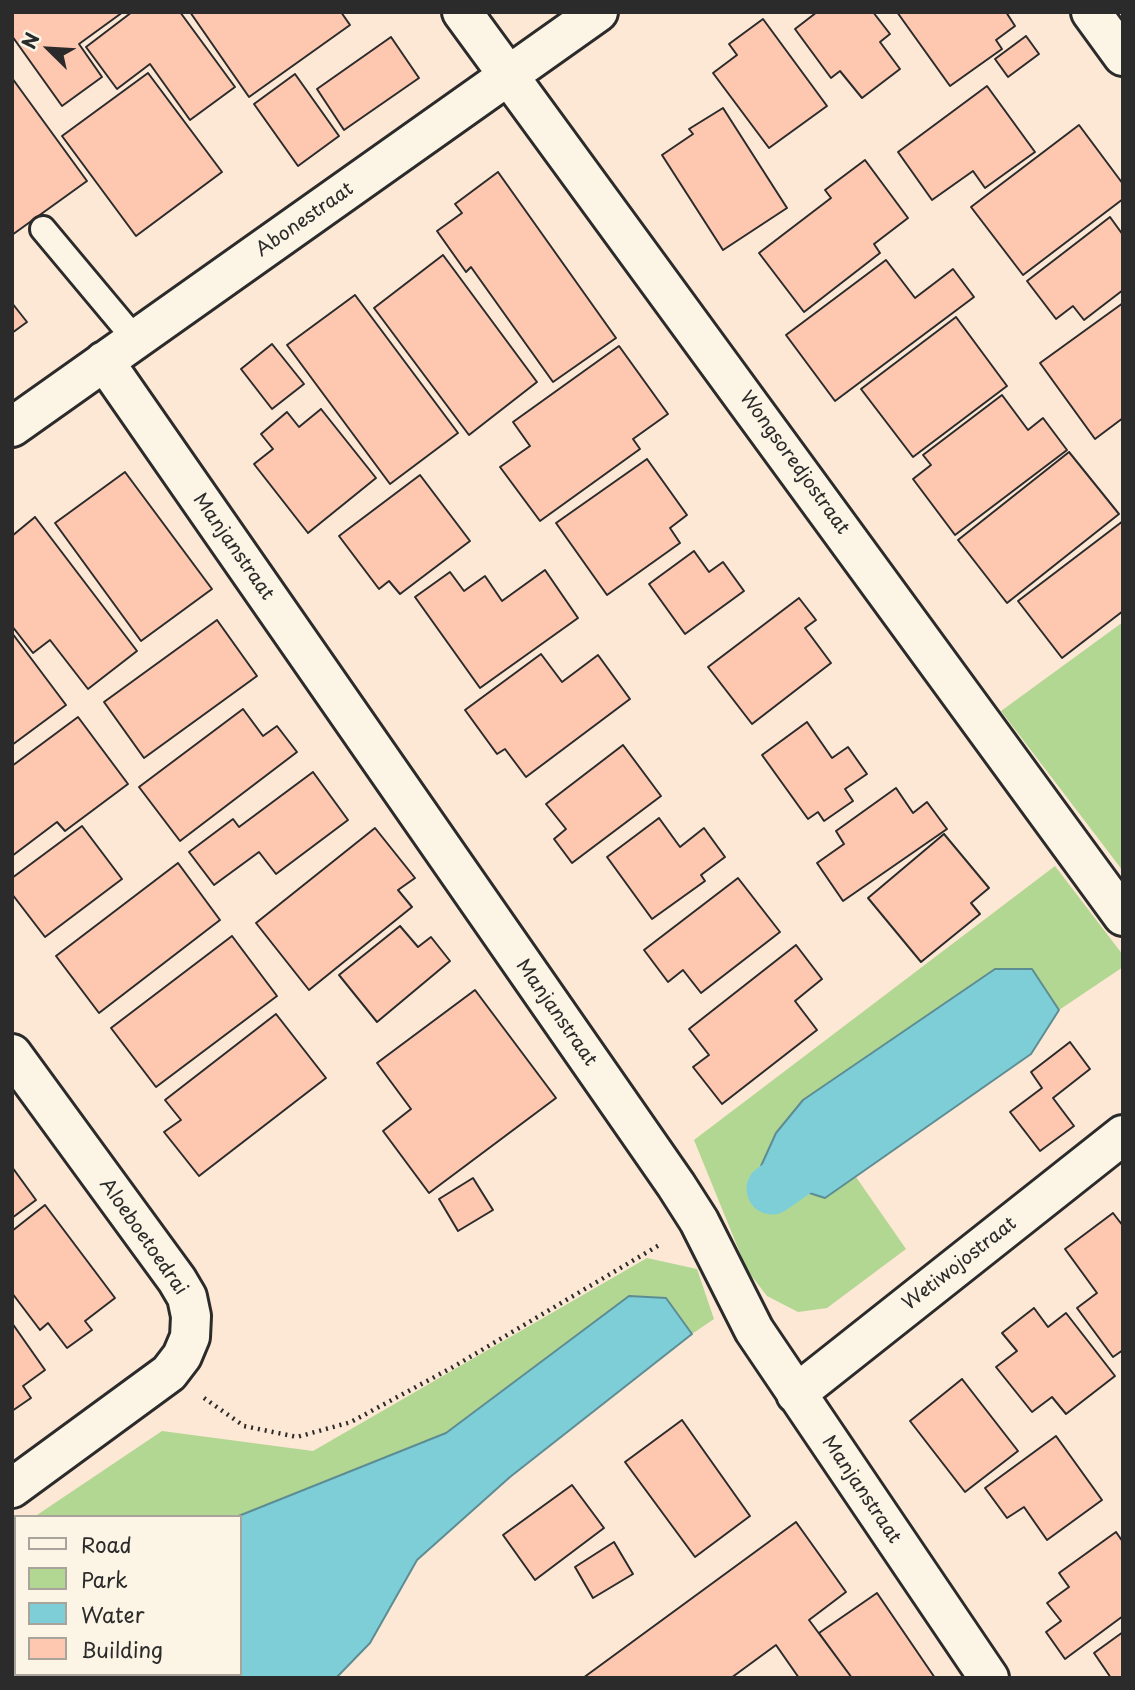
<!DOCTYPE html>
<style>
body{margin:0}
#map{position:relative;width:1135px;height:1690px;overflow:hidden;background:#fde7d5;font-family:"Playpen Sans",sans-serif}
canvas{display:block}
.frame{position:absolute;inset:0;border:14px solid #2b2b2b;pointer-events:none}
.legend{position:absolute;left:14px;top:1515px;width:228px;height:161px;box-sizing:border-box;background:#fcf5e5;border:2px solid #a8a49b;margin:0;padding:9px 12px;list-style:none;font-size:21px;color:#2b2b2b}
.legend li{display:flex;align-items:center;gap:14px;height:35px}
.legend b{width:35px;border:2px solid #a8a49b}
.north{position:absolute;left:14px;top:14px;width:70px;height:70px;-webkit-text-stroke:5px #fcf5e5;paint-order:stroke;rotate:294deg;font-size:19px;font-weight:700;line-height:28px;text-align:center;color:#2b2b2b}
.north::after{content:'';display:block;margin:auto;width:24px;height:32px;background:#2b2b2b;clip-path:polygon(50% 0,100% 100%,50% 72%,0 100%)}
</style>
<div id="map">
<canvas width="1135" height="1690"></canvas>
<div class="frame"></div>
<ul class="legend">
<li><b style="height:9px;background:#fcf5e5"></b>Road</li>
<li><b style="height:19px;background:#b2d792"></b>Park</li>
<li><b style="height:19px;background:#7eced8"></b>Water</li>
<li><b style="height:19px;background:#fec7b0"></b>Building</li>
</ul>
<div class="north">N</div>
</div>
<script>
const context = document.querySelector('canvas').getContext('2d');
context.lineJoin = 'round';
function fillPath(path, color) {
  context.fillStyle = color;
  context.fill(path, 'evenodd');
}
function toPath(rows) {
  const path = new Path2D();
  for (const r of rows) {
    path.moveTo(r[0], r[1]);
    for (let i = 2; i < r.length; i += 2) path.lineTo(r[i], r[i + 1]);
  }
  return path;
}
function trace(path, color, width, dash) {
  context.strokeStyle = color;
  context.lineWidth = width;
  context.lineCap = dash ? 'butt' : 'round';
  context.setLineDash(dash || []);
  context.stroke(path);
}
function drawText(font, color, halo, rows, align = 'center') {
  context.font = font + ' "Playpen Sans",sans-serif';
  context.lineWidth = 6;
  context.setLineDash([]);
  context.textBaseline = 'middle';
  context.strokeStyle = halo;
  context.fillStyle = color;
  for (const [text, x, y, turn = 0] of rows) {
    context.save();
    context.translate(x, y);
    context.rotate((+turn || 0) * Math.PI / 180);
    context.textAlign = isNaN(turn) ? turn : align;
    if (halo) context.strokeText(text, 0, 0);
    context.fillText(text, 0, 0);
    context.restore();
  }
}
const green = toPath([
 [1123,622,1123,871,1001,711],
 [1055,866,1123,955,1123,967,1059,1010,1032,969,995,969,803,1100,776,1133,825,1198,856,1177,906,1249,827,1308,798,1312,767,1296,747,1270,694,1140],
 [647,1258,697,1269,714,1319,692,1334,666,1298,629,1296,446,1433,236,1517,34,1517,162,1431,313,1451],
 [16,1529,16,1646,12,1647,12,1531]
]);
const water = toPath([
 [995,969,1032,969,1059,1010,1031,1054,825,1198,772,1181,761,1166,776,1133,803,1100,995,969],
 [629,1296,666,1298,692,1334,510,1477,417,1560,370,1643,336,1678,12,1678,12,1647,16,1646,16,1674,240,1674,240,1517,236,1517,446,1433,629,1296]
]);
const canal = toPath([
 [772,1189,836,1144]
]);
const building = toPath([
 [12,12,123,12,79,44,102,77,62,106,12,36,12,12],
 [132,12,180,12,235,87,190,120,150,64,117,89,86,47,132,12],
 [190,12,341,12,350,25,249,97,190,12],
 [817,12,873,12,890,34,880,42,900,69,862,98,840,71,831,78,795,29,817,12],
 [897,12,1006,12,1015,26,996,40,1002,49,950,86,897,12],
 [763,19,827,106,769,148,713,73,737,55,729,44,763,19],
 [1026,36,1039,54,1008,77,995,59,1026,36],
 [391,37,419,78,344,130,317,89,391,37],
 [148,73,222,172,136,236,62,136,148,73],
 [295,74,339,136,298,166,254,104,295,74],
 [12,78,87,181,12,235,12,78],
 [987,86,1035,152,985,188,973,171,932,200,898,152,987,86],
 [723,108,787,208,723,250,662,155,693,134,689,129,723,108],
 [1079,125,1123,184,1123,199,1023,275,971,207,1079,125],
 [865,160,908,218,874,244,880,253,804,312,759,253,831,198,825,190,865,160],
 [498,172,616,338,553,382,471,267,466,272,437,231,462,213,455,204,498,172],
 [1110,217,1123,235,1123,290,1084,320,1073,306,1056,319,1027,281,1110,217],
 [443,255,537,382,469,435,374,308,443,255],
 [886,260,915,298,953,269,974,297,835,401,786,335,886,260],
 [355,295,458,433,390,484,287,345,355,295],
 [12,303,27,322,12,333,12,303],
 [1123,303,1123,418,1095,439,1040,363,1123,303],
 [956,317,1007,386,913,457,861,389,956,317],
 [272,344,304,384,272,409,241,369,272,344],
 [619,346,668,414,633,439,640,449,540,521,500,467,530,446,513,422,619,346],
 [1002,395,1028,430,1043,418,1067,450,955,535,913,479,931,465,923,455,1002,395],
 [321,409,376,478,308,533,254,464,273,449,261,434,287,412,299,427,321,409],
 [1069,452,1119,514,1007,603,958,540,1069,452],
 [647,459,687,515,670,528,680,543,607,595,556,523,647,459],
 [125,472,212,589,141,641,55,523,125,472],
 [420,475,470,541,400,594,389,581,379,589,339,536,420,475],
 [35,517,137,651,88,689,50,640,33,653,12,626,12,536,35,517],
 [1123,521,1123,611,1062,658,1018,601,1123,521],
 [694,551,709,572,723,562,744,591,685,634,649,584,694,551],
 [545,570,578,618,480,688,415,597,450,572,464,591,485,576,502,601,545,570],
 [799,598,816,620,805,628,831,663,752,724,708,667,799,598],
 [217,620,257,676,144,758,104,702,217,620],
 [12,633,66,705,12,745,12,633],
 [541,654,562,682,598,655,630,699,526,777,505,749,497,754,465,710,541,654],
 [243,709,263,736,277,726,297,752,180,841,139,787,243,709],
 [78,717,128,784,65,831,57,822,12,856,12,766,78,717],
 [807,722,832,758,848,747,867,774,845,789,853,801,824,821,818,812,808,819,762,755,807,722],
 [623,745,661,796,572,863,554,839,566,829,546,804,623,745],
 [313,772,348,820,276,874,259,852,214,885,189,852,233,819,239,827,313,772],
 [896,788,913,813,927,802,947,829,843,901,817,863,844,844,836,831,896,788],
 [659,818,680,847,704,828,725,857,701,875,705,881,652,919,607,857,659,818],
 [82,826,122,879,45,937,12,894,12,878,82,826],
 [375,828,415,878,398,890,412,907,309,990,256,923,375,828],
 [944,834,989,888,971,903,980,914,921,962,868,898,944,834],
 [178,863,220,920,99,1013,56,956,178,863],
 [738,878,780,932,701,993,683,970,668,982,644,950,738,878],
 [400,926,418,947,431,937,450,961,377,1022,339,975,400,926],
 [232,936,277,996,156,1087,111,1028,232,936],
 [796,945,822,979,795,1001,817,1030,722,1104,693,1067,709,1055,689,1029,796,945],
 [475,990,556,1098,429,1193,383,1131,411,1109,377,1063,475,990],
 [276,1014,326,1078,199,1176,164,1132,181,1120,165,1100,276,1014],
 [1070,1042,1090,1069,1053,1098,1074,1126,1040,1151,1010,1112,1042,1088,1031,1072,1070,1042],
 [12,1167,36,1200,12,1218,12,1167],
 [473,1178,493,1210,458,1231,439,1199,473,1178],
 [45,1205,115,1298,85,1321,92,1330,67,1348,48,1323,40,1330,12,1293,12,1231,45,1205],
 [1113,1213,1123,1226,1123,1350,1113,1357,1077,1308,1097,1293,1065,1249,1113,1213],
 [1034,1308,1048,1327,1066,1313,1115,1376,1066,1414,1052,1397,1032,1412,996,1367,1017,1351,1002,1333,1034,1308],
 [12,1323,45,1370,23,1386,31,1398,12,1411,12,1323],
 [962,1379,1018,1451,965,1492,910,1421,962,1379],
 [682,1420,750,1516,695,1557,625,1462,682,1420],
 [1056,1436,1102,1500,1047,1540,1024,1507,1007,1518,985,1488,1056,1436],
 [572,1485,604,1528,535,1580,503,1535,572,1485],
 [796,1522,846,1592,809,1620,852,1678,799,1678,776,1645,731,1678,583,1678,796,1522],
 [1116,1532,1123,1542,1123,1616,1065,1659,1046,1632,1061,1621,1047,1603,1069,1587,1059,1573,1116,1532],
 [614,1542,633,1574,593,1598,575,1567,614,1542],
 [877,1593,935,1678,852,1678,819,1633,877,1593],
 [1123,1632,1123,1678,1111,1678,1094,1653,1123,1632]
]);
const path = toPath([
 [204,1398,244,1426,297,1437,351,1422,453,1367,661,1244]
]);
const service = toPath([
 [43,229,135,339]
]);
const minor = toPath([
 [462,12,1123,916],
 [1091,12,1123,56],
 [104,361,676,1185,699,1221,754,1330,989,1678],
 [12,427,598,12],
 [12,1054,177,1280,187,1297,191,1316,190,1337,182,1356,169,1373,12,1488],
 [796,1394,1123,1135]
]);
const streetNames = [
 ["Abonestraat",305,220,-35],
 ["Wongsoredjostraat",794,463,54],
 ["Manjanstraat",233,547,55],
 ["Manjanstraat",556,1013,55],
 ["Aloeboetoedrai",143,1237,55],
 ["Wetiwojostraat",960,1264,-38],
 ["Manjanstraat",861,1490,56]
];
fillPath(green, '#b2d792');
fillPath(water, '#7eced8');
trace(water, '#5d8d93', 2);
trace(canal, '#7eced8', 51);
fillPath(building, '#fec7b0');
trace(building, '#2b2b2b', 2);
trace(service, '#2b2b2b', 30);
trace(minor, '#2b2b2b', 44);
trace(path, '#2b2b2b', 4.5, [2, 5]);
trace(service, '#fcf5e5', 24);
trace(minor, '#fcf5e5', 38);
drawText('19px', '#2b2b2b', '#fcf5e5', streetNames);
</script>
